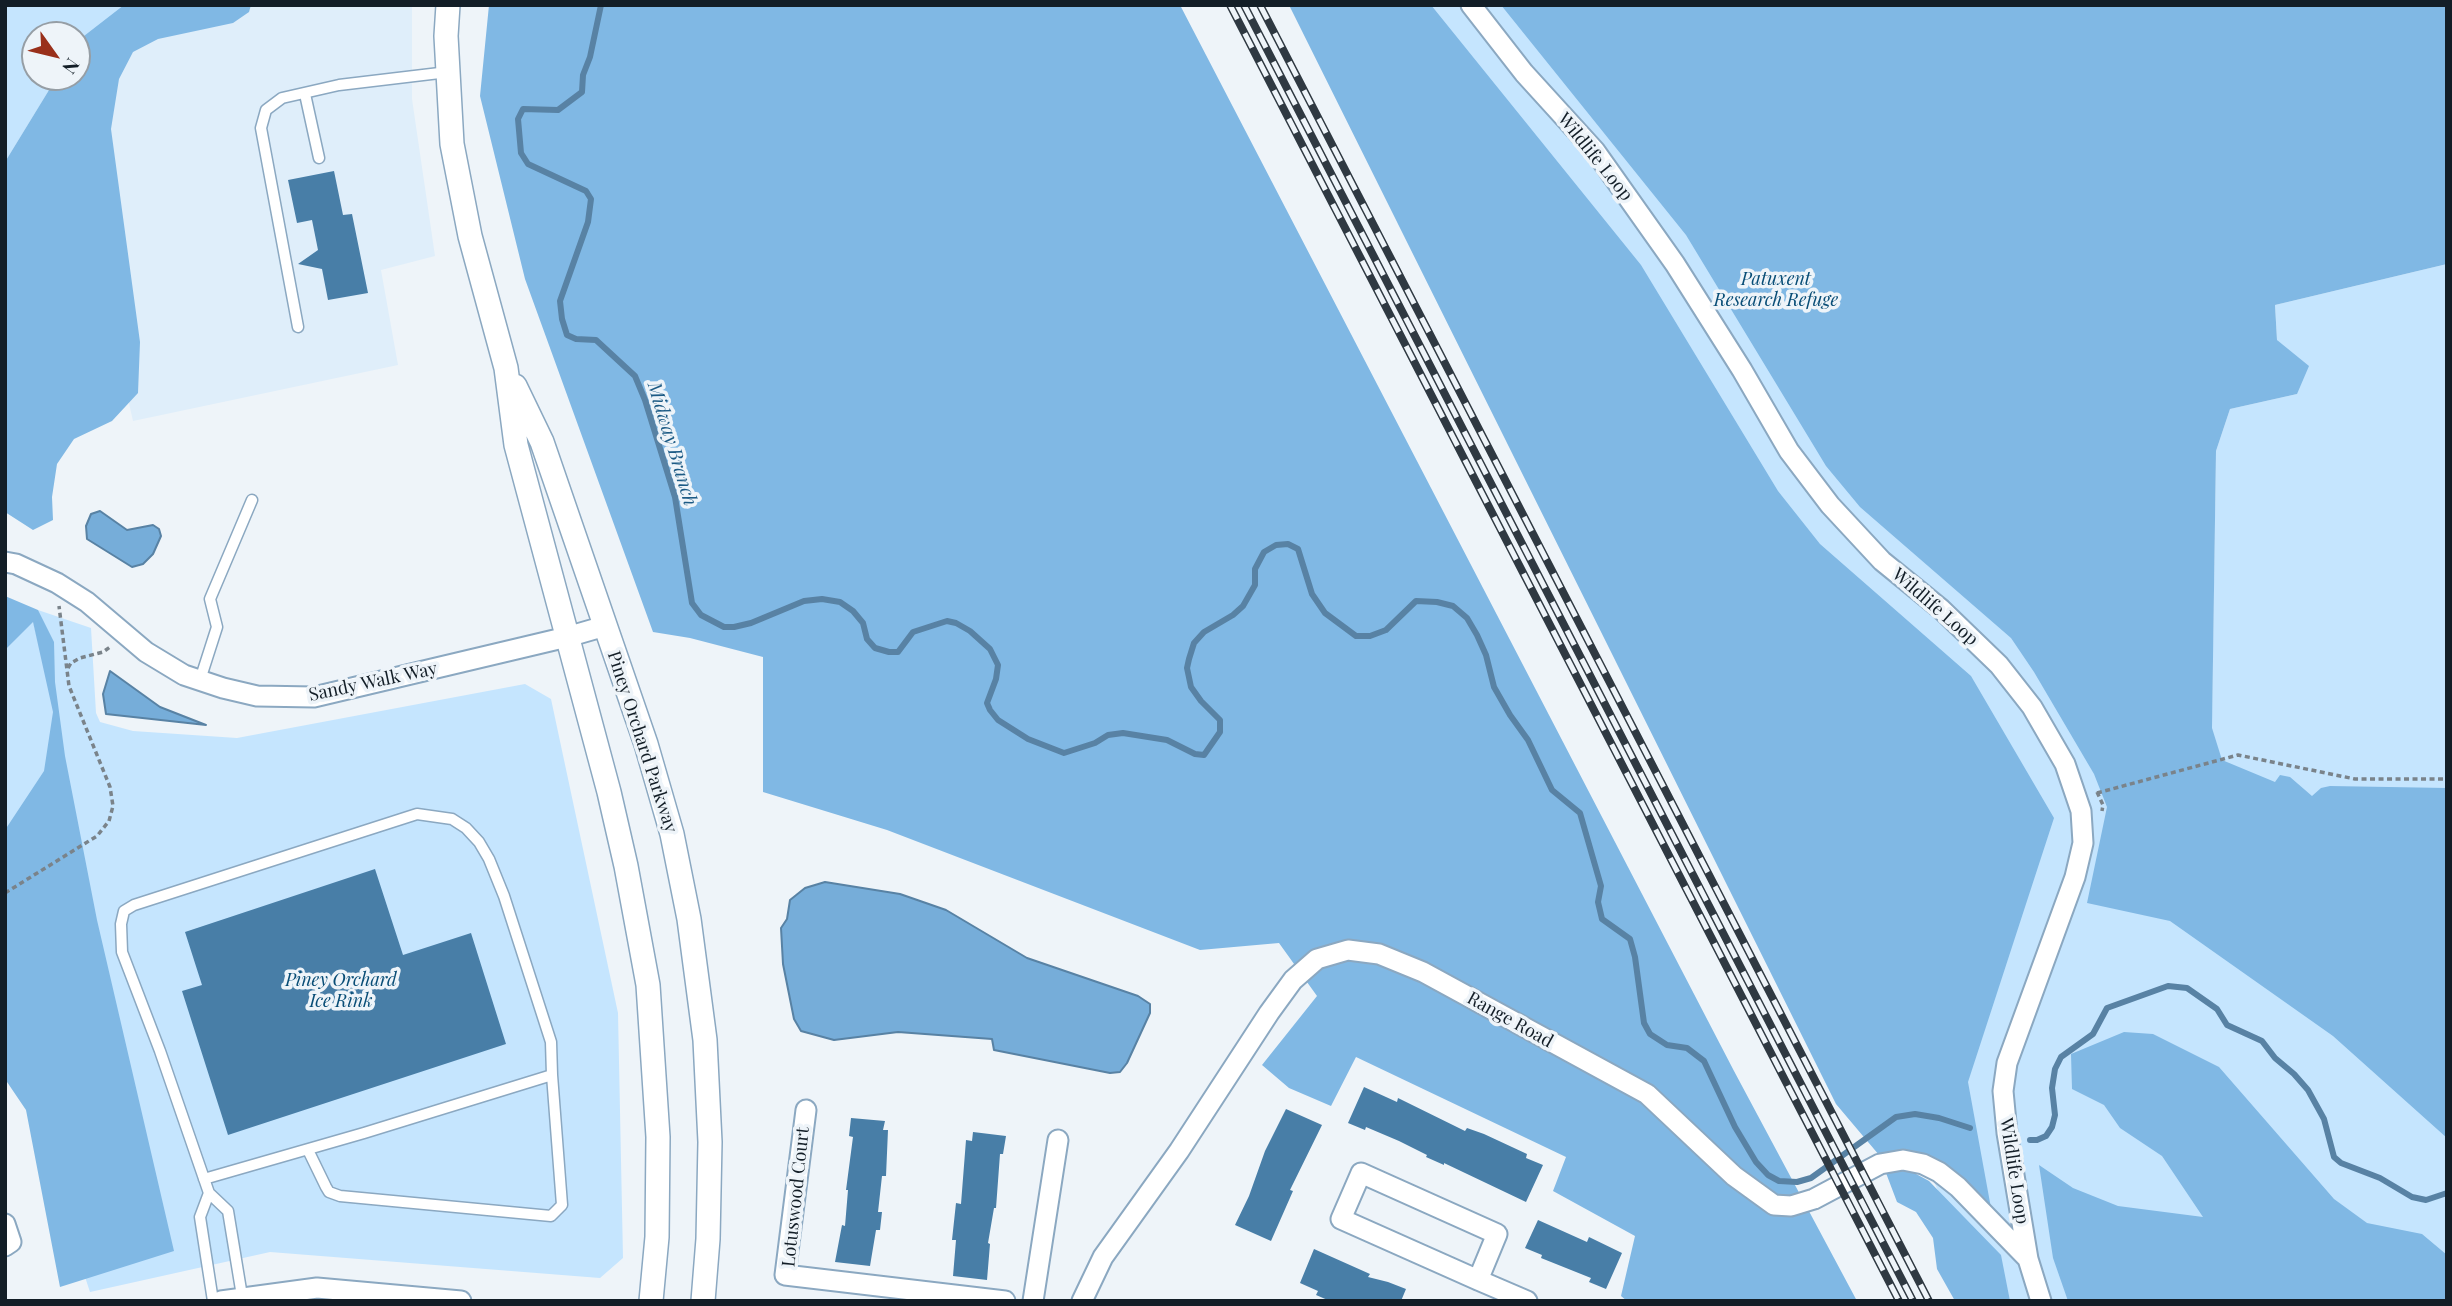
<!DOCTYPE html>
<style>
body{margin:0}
#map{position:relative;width:2452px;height:1306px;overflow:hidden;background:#eef4f9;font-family:"Playfair Display",serif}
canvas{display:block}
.frame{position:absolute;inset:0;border:7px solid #131e27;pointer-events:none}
.north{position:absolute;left:21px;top:21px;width:70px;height:70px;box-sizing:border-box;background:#eef4f9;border:2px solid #969ea5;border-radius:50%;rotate:124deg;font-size:19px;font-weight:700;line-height:28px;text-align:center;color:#131e27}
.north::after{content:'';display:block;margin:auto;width:24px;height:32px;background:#99301b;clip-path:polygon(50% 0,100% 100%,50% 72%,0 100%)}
</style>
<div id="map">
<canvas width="2452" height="1306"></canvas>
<div class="frame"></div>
<div class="north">N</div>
</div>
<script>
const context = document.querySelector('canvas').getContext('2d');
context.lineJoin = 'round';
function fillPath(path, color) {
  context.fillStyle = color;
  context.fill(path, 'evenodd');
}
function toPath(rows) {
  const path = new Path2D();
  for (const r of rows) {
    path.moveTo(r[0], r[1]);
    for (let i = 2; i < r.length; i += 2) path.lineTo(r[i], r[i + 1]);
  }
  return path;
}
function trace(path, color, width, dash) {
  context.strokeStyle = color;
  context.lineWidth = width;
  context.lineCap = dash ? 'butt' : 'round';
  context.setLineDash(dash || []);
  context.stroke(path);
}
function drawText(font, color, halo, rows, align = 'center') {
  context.font = font + ' "Playfair Display",serif';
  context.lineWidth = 7;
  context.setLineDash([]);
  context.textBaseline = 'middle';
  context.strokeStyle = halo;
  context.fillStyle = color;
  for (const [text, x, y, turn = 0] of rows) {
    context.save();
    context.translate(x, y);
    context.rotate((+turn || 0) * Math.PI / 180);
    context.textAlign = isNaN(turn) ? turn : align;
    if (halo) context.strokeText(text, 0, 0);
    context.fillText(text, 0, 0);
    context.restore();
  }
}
const built = toPath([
 [153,5,412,5,412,99,435,256,381,270,398,365,133,421,110,320,5,342,5,54,35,77,77,77,77,35]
]);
const green = toPath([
 [5,5,134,5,84,36,77,47,77,35,35,35,35,77,57,77,5,162],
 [1337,5,2447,5,2127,300,2212,712,2216,451,2230,409,2297,394,2277,340,2275,305,2447,264,2447,1301,1989,1301,1928,1169],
 [38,610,91,628,96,713,100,722,133,731,237,738,525,684,551,699,618,1013,623,1258,600,1278,270,1252,90,1292,5,1035,5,650,33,621,42,658]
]);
const forest = toPath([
 [124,5,251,5,249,12,233,23,158,39,133,52,119,79,111,129,140,342,138,393,112,421,74,439,57,464,52,497,53,520,33,530,5,512,5,162,57,77,77,77,77,47,84,36],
 [489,5,1180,5,1734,1071,1857,1301,1627,1301,1621,1296,1635,1236,1553,1191,1566,1157,1356,1057,1331,1106,1289,1088,1262,1065,1317,996,1279,943,1200,950,887,830,763,792,763,657,690,638,653,632,525,279,480,96],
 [1289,5,1431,5,1641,265,1778,491,1820,544,1971,676,2054,818,1968,1082,1993,1219,1938,1163,1914,1151,1879,1155,1836,1104],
 [1501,5,2447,5,2447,264,2275,305,2277,340,2309,366,2297,394,2230,409,2216,451,2212,728,2222,760,2275,782,2280,775,2290,777,2312,796,2321,788,2330,786,2447,788,2447,1138,2333,1036,2170,921,2087,903,2107,807,2094,774,2034,672,2011,638,1860,507,1826,466,1686,235],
 [5,596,38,610,54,642,55,682,65,756,97,920,174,1251,60,1287,26,1110,5,1079,5,830,44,771,53,712,33,622,5,650],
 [2124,1032,2153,1034,2219,1067,2334,1199,2367,1223,2422,1234,2447,1255,2447,1301,2068,1301,2053,1258,2039,1165,2073,1188,2118,1206,2203,1217,2162,1156,2120,1128,2104,1105,2072,1089,2071,1054],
 [1907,1169,1929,1181,2001,1255,2010,1301,1955,1301,1937,1269,1933,1238,1916,1212,1897,1202,1886,1173]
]);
const water = toPath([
 [100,511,127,530,153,525,159,529,161,536,153,554,143,564,132,567,87,539,86,526,91,514,100,511],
 [110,671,160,707,206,725,106,714,103,694,110,671],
 [825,882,900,894,946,910,1027,958,1138,996,1150,1004,1150,1013,1127,1063,1120,1072,1110,1073,994,1050,992,1039,898,1032,834,1040,801,1031,794,1019,783,964,781,928,787,919,790,900,805,888,825,882]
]);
const stream = toPath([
 [601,5,590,57,583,75,582,92,558,110,523,109,518,119,521,153,528,164,586,191,591,199,588,222,560,301,562,319,567,335,576,339,596,340,635,376,645,400,675,497,692,603,701,615,724,627,734,627,751,623,804,601,822,599,840,602,853,611,863,623,867,639,875,648,889,652,898,652,913,632,947,621,956,623,970,631,990,649,998,665,996,679,987,703,990,710,998,720,1028,739,1064,753,1095,743,1108,735,1123,733,1167,740,1195,754,1204,755,1220,732,1220,720,1201,701,1191,687,1187,668,1189,659,1194,643,1204,632,1233,615,1243,606,1255,585,1255,569,1264,552,1276,545,1288,544,1298,549,1312,594,1325,613,1356,636,1370,636,1386,630,1416,601,1437,602,1453,606,1467,618,1477,635,1486,655,1494,687,1510,715,1528,740,1552,790,1580,813,1601,886,1598,902,1602,919,1630,939,1635,957,1644,1023,1650,1034,1667,1045,1687,1048,1704,1061,1735,1127,1756,1162,1768,1175,1779,1181,1797,1182,1811,1178,1896,1117,1915,1114,1939,1118,1970,1128],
 [2030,1140,2037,1140,2046,1136,2052,1127,2055,1115,2052,1088,2055,1069,2061,1057,2093,1034,2107,1008,2168,986,2187,988,2217,1009,2227,1025,2262,1041,2275,1058,2294,1074,2308,1090,2324,1119,2334,1157,2341,1163,2380,1178,2412,1197,2426,1200,2447,1193]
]);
const building = toPath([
 [334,171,343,215,352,214,368,293,328,300,322,269,298,264,318,250,312,220,297,223,288,180],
 [375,869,403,955,471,933,506,1044,228,1135,182,991,202,985,185,932],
 [1364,1087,1397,1102,1398,1098,1465,1131,1467,1128,1484,1134,1527,1154,1526,1158,1543,1165,1526,1202,1444,1163,1444,1165,1426,1157,1427,1155,1399,1141,1366,1127,1365,1130,1348,1123],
 [1286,1109,1322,1125,1290,1190,1293,1191,1271,1241,1235,1225,1249,1196,1265,1151],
 [851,1118,885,1121,883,1130,888,1130,886,1176,882,1176,878,1212,882,1212,880,1230,876,1230,870,1266,835,1262,842,1225,845,1226,848,1190,846,1190,853,1137,849,1136],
 [973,1132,1006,1136,1003,1154,1000,1154,996,1208,994,1208,988,1243,990,1244,987,1280,953,1276,956,1240,952,1240,956,1203,961,1204,966,1140,972,1141],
 [1538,1220,1587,1242,1589,1237,1622,1253,1606,1289,1589,1282,1591,1278,1541,1258,1542,1255,1525,1248],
 [1314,1249,1370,1274,1368,1277,1388,1282,1406,1289,1401,1301,1330,1301,1316,1295,1318,1291,1300,1283]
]);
const path = toPath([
 [68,668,71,663,80,658,103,652,110,647],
 [2097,792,2103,805,2102,811],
 [2097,793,2238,755,2355,779,2447,779],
 [5,893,97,836,109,821,113,806,110,787,69,686,59,606]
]);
const service = toPath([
 [305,94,319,158],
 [298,327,261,128,266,110,282,98,339,85,448,72],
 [200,680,217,627,210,599,252,500],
 [204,1179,364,1133,552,1075],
 [209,1193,160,1051,122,952,121,924,124,911,134,905,417,814,452,819,466,828,479,842,489,859,504,896,551,1042,552,1075,562,1205,551,1216,340,1196,329,1192,326,1187,308,1150],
 [213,1301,200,1217,209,1193,228,1211,242,1296]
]);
const minor = toPath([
 [1471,5,1524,73,1595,151,1675,264,1742,370,1789,451,1830,505,1882,561,1941,609,1999,665,2032,707,2065,764,2081,811,2083,843,2075,877,2007,1063,2003,1091,2007,1133,2028,1259,2041,1301],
 [5,562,16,564,57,583,87,602,146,652,184,675,223,688,257,696,314,697,567,637,605,626],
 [806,1110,785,1275,1005,1301],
 [5,1224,11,1242,5,1246],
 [1478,1280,1497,1234,1361,1173,1341,1219,1478,1280,1527,1301],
 [221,1301,317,1288,461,1301],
 [1033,1301,1058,1140],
 [1082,1301,1103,1257,1179,1151,1269,1013,1293,980,1317,959,1348,950,1379,954,1423,972,1647,1094,1734,1176,1774,1205,1791,1206,1814,1199,1880,1164,1903,1160,1923,1164,1939,1172,1958,1187,2028,1259]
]);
const tertiary = toPath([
 [448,5,446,36,452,144,470,236,506,368,516,445,609,792,626,866,648,985,658,1137,657,1237,651,1301],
 [515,386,542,442,646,744,672,834,689,919,705,1040,710,1142,708,1239,703,1301]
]);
const rail = toPath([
 [1230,5,1899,1301],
 [1244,5,1913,1301],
 [1260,5,1929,1301]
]);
const streetNames = [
 ["Wildlife Loop",1595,157,51],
 ["Wildlife Loop",1935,607,41],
 ["Sandy Walk Way",373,682,-12],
 ["Piney Orchard Parkway",642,742,72],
 ["Range Road",1510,1020,29],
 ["Wildlife Loop",2014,1171,81],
 ["Lotuswood Court",796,1197,-84]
];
const parkNames = [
 ["Patuxent",1776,279],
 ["Research Refuge",1776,300],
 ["Piney Orchard",341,980],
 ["Ice Rink",341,1001]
];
const waterNames = [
 ["Midway Branch",672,444,73]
];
fillPath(built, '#dfeefa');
fillPath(green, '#c5e5fe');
fillPath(forest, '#80b8e4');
fillPath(water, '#76add9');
trace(water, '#5882a4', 2);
trace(stream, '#5882a4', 6);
fillPath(building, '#487ea7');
trace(service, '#8ba8c1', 13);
trace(minor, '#8ba8c1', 23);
trace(tertiary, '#8ba8c1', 26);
trace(path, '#7a838a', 3.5, [5, 3.5]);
trace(service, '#fff', 10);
trace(minor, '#fff', 19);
trace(tertiary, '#fff', 23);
trace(rail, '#2f3942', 8);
trace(rail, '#eef4f9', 5, [16]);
drawText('18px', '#131e27', '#eef4f9', streetNames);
drawText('italic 18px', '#084d76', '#eef4f9', parkNames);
drawText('italic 19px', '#1d5b85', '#eef4f9', waterNames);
</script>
